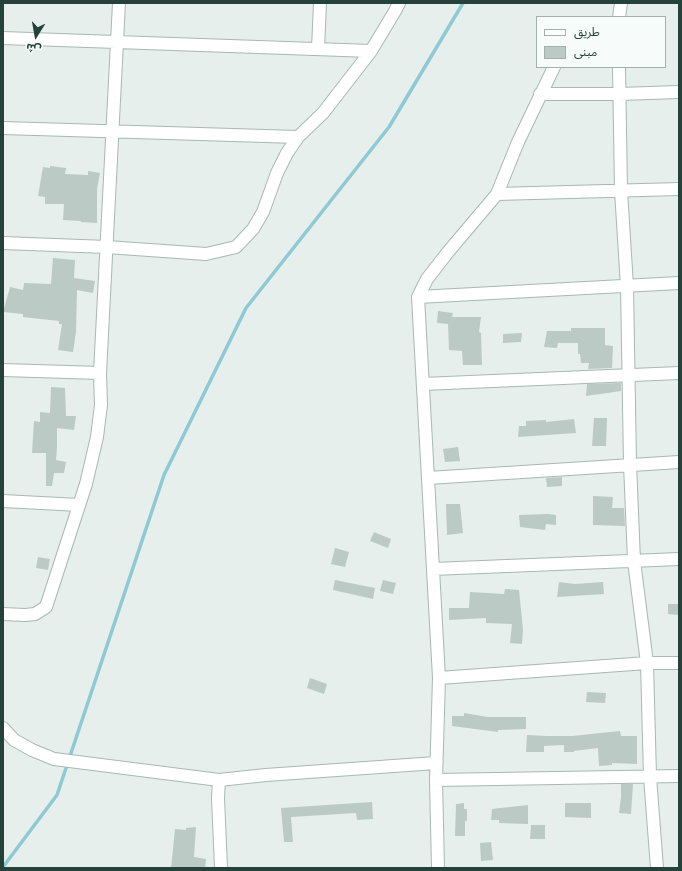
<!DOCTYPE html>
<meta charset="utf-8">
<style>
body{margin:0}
#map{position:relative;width:682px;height:871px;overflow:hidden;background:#e6efeb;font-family:"Sofia Sans Condensed","Noto Sans Arabic",sans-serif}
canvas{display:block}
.frame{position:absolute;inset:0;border:4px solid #24423a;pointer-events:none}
.legend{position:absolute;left:536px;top:16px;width:130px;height:52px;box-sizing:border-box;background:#f7fbf9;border:1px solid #a3b1ad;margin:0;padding:5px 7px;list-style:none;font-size:12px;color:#24423a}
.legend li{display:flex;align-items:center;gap:8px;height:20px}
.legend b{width:20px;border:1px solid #a3b1ad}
.north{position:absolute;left:16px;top:16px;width:40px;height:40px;-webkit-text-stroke:3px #f7fbf9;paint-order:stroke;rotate:191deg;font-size:11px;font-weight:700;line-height:16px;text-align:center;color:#24423a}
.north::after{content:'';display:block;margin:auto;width:14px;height:18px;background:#24423a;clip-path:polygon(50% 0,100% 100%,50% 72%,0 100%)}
</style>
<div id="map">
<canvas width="682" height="871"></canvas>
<div class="frame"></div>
<ul class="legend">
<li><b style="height:5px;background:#fff"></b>طريق</li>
<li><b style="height:11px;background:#bbcac4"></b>مبنى</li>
</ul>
<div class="north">ش</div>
</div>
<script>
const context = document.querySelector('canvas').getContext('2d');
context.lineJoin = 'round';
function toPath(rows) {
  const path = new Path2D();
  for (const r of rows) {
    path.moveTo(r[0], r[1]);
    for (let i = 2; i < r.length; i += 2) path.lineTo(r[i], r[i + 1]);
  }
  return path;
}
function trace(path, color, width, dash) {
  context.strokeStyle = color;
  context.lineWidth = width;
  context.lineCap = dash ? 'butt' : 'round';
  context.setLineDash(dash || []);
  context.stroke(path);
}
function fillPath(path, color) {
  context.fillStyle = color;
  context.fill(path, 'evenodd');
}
const stream = toPath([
 [3,867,57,795,164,475,246,308,389,127,463,3]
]);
const building = toPath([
 [50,166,66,168,65,174,88,175,88,171,100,173,97,189,97,223,81,222,81,221,63,220,64,204,45,204,45,197,38,196,43,167,50,168],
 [53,258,75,260,74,278,95,281,93,293,77,290,76,332,73,352,58,350,62,324,59,324,59,321,23,317,23,314,3,312,10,287,23,290,24,283,51,284],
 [438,311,453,313,452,317,481,317,479,332,481,333,482,365,463,365,462,351,449,350,448,324,437,323],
 [571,328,605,328,605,345,613,346,612,368,588,369,589,363,581,363,580,354,578,354,578,343,558,343,557,348,544,347,547,331,571,331],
 [522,333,521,342,503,343,503,334],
 [621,383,621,391,586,396,587,384],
 [51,387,65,388,66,416,76,416,74,430,57,428,57,447,56,460,66,462,64,473,54,473,52,486,46,486,46,453,32,453,34,421,40,422,40,412,50,413],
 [594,418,607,418,606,446,592,446],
 [574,419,576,433,518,437,519,426,526,426,526,421,546,420,546,422],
 [458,447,460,461,445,462,443,449],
 [562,477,562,486,547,487,546,478],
 [593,496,613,497,612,508,624,508,625,526,593,525],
 [446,504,460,504,463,533,447,535],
 [548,514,556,515,556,525,546,524,545,530,520,527,519,515],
 [374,532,391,539,388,548,370,541],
 [335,548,349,552,345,567,331,564],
 [38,557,50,559,48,570,36,568],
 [335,580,375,588,373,599,333,590],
 [383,580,396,583,393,594,380,591],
 [559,582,575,584,603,582,604,594,557,597],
 [505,589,519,590,523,630,522,644,510,643,512,624,486,623,486,618,449,620,449,608,469,608,470,592,504,594],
 [668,604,679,604,679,615,668,614],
 [310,678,327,684,324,694,307,688],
 [587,692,606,693,605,703,586,702],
 [464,713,488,717,526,717,526,729,498,730,498,732,452,726,452,716,464,716],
 [620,731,621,736,637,736,637,764,612,763,612,765,599,766,598,748,574,751,574,752,564,752,564,745,544,746,544,752,526,752,527,735,547,736,572,736],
 [621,784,633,784,631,814,619,813,621,797],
 [372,802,373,819,357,820,356,813,291,817,293,842,284,842,281,808],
 [464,803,464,809,467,809,467,821,465,821,465,836,455,836,456,804],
 [565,803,591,803,591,818,565,817],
 [528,805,528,824,499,823,499,820,491,820,492,809],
 [531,825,545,825,545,839,530,839],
 [196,827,194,857,206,859,205,868,171,868,175,829,186,830,186,828],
 [491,842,493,860,481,861,480,843]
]);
const minor = toPath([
 [619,17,621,3],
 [3,38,371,51],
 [318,49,320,3],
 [619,67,621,191,627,286,630,464,634,561,647,663,650,777,657,868],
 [540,94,619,94,679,92],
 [3,128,298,137],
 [497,194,679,189],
 [3,243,107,247,206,254,236,247,253,229,263,212,277,173,287,153,298,137,323,113,371,51,395,11,399,3],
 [418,297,679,283],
 [3,370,100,373],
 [423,384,679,373],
 [428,478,679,462],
 [3,501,79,505],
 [433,569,679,559],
 [3,614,25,615,35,614,46,607,86,484,97,437,101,405,100,373,119,3],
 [439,678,647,663,679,663],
 [3,728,14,740,32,750,54,759,219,780,266,775,436,763],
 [219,780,218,798,221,868],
 [436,780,679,776],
 [438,868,436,780,439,678,418,297,427,279,448,252,497,194,518,142,554,67]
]);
trace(stream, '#8ec9d4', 3.5);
fillPath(building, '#bbcac4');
trace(minor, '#a8b8b2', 14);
trace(minor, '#fff', 12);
</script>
